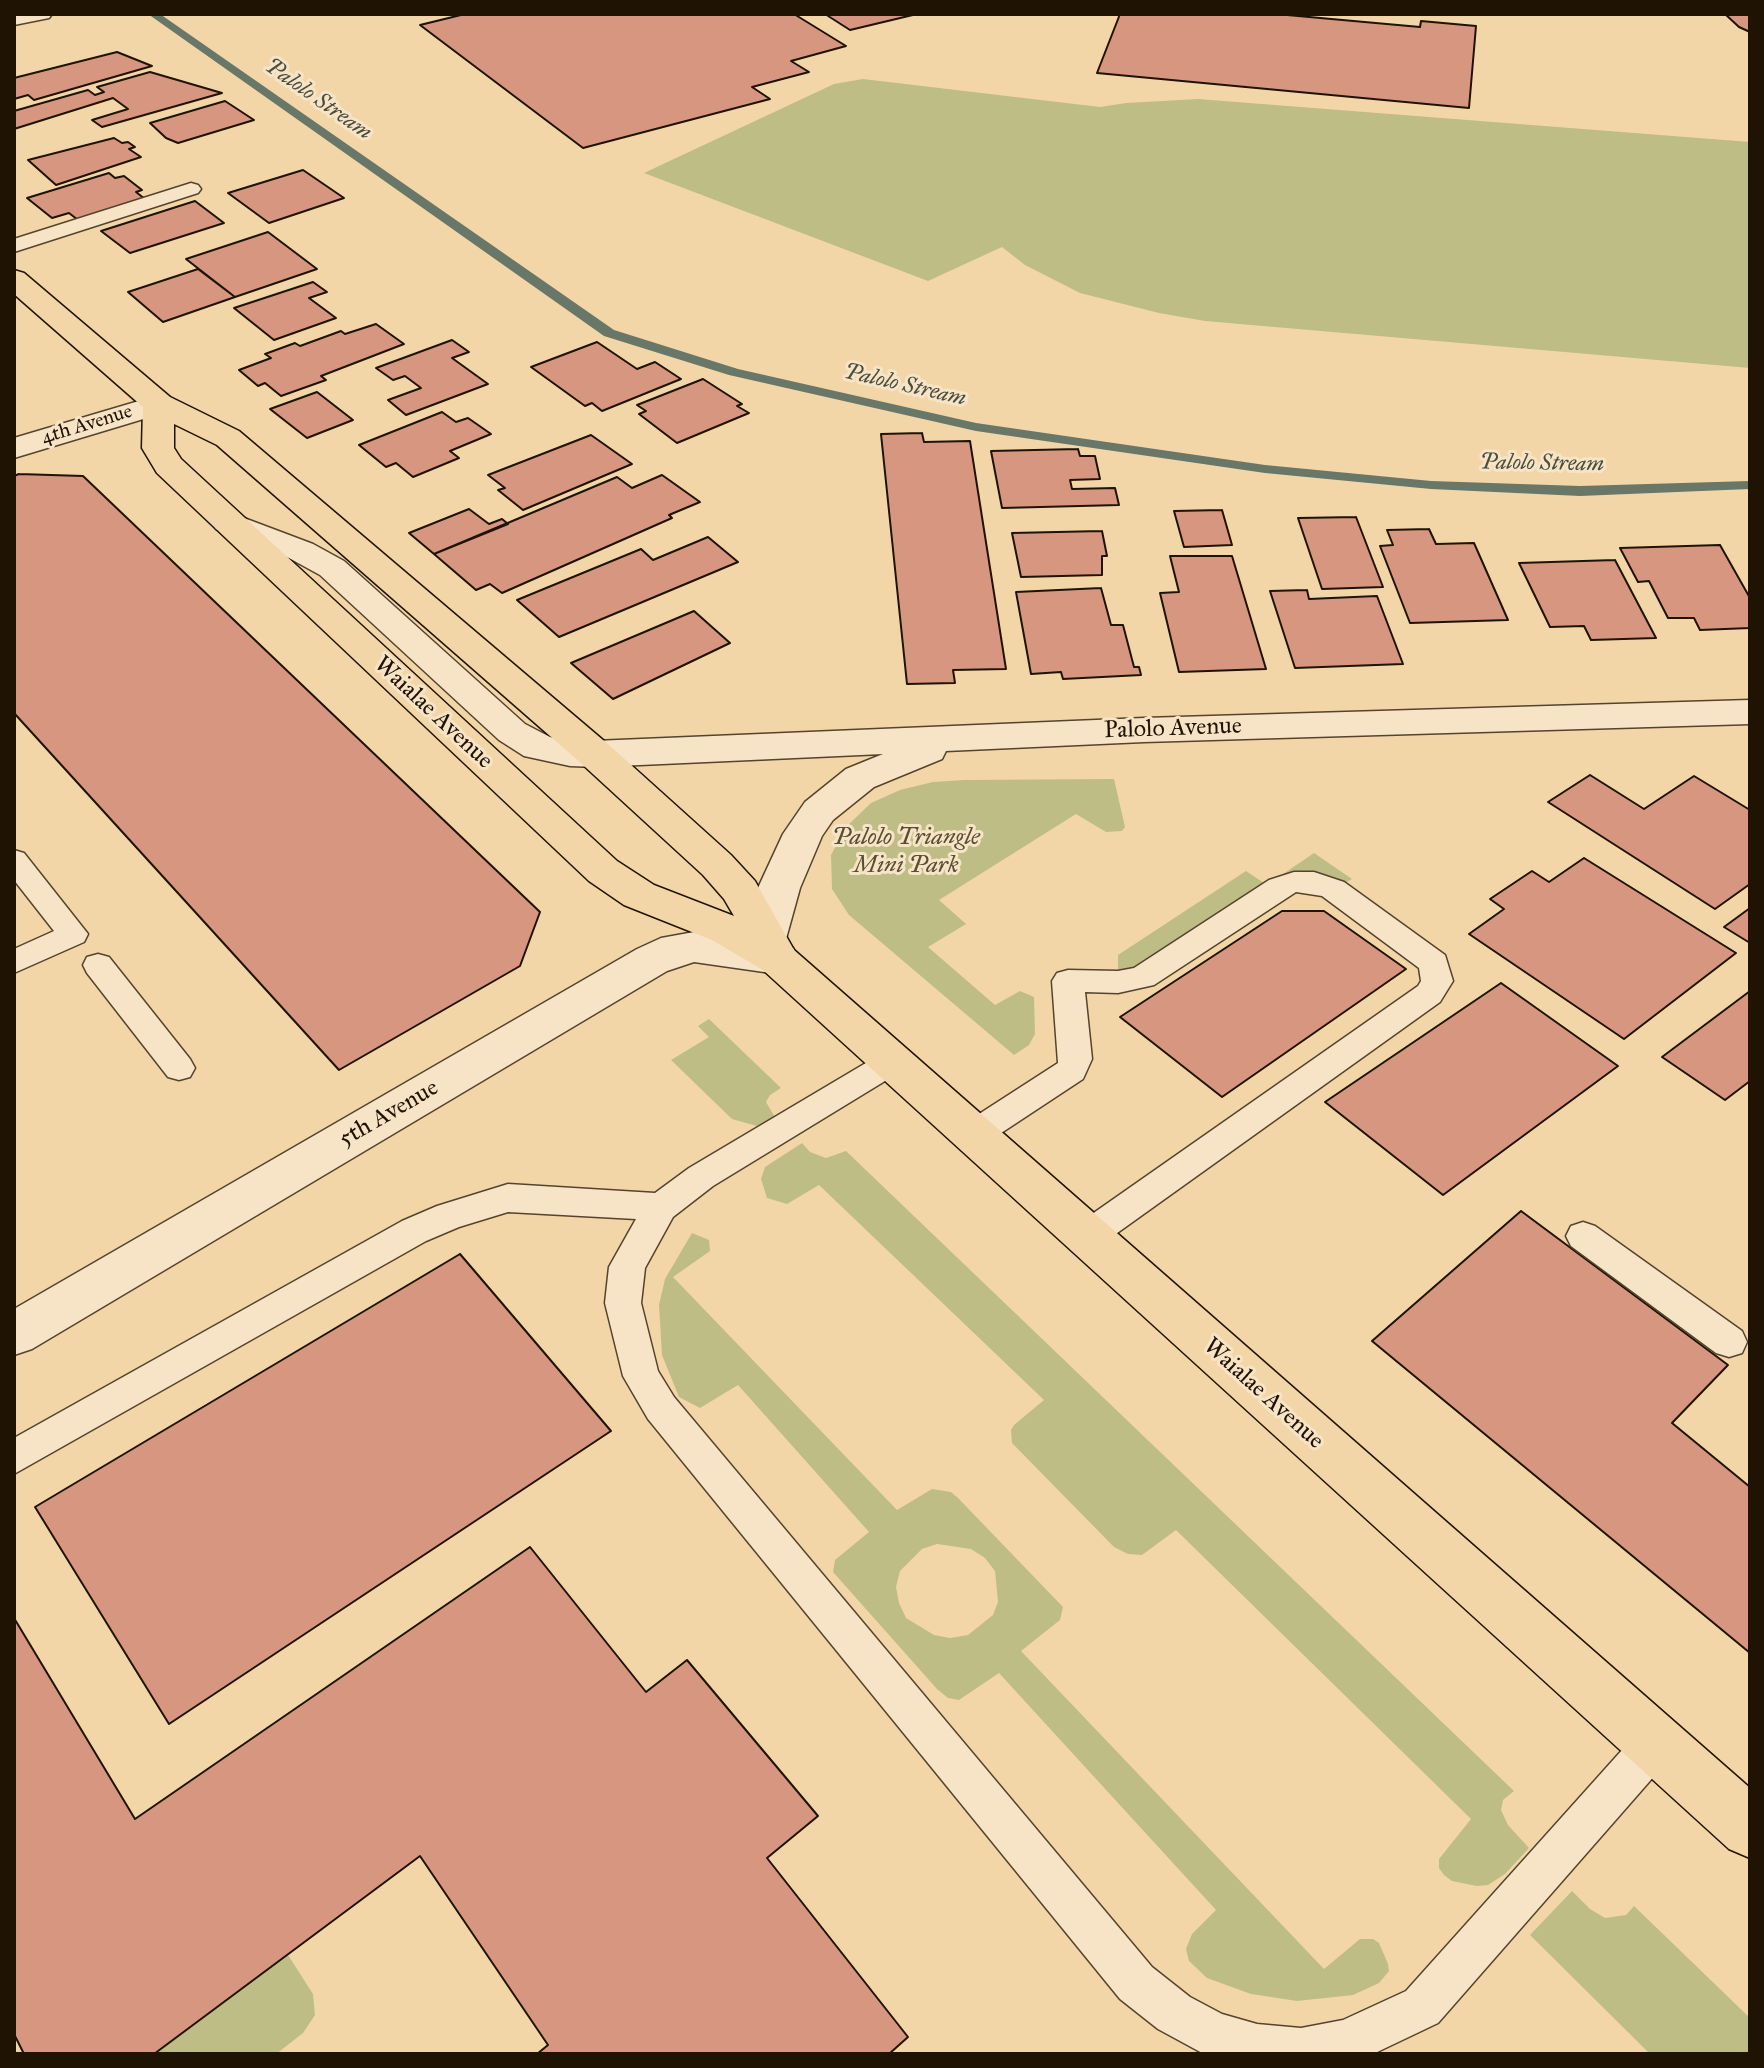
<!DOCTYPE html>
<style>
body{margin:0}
#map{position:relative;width:1764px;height:2068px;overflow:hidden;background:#f3d6a7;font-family:"IM FELL Great Primer",serif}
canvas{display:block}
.frame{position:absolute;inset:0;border:16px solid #1f1404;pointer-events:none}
</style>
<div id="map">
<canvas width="1764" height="2068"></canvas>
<div class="frame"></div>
</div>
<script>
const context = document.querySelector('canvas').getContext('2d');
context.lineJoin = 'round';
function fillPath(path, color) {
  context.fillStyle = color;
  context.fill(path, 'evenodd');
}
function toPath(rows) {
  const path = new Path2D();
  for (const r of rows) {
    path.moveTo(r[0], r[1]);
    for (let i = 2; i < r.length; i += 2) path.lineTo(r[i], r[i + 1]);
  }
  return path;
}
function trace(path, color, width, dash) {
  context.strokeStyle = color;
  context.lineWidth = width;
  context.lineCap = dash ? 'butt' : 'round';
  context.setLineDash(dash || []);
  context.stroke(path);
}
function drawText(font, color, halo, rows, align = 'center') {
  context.font = font + ' "IM FELL Great Primer",serif';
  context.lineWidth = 6;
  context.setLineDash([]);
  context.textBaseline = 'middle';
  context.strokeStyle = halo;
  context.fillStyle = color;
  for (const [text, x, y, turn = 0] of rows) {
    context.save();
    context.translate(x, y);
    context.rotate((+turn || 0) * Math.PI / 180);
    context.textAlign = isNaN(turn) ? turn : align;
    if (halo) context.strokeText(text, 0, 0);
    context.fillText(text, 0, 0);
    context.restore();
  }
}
const green = toPath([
 [863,79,1100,107,1126,103,1198,99,1750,142,1750,368,1205,321,1159,313,1080,293,1025,265,1002,247,928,281,644,173,834,84],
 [1114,779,1125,827,1122,831,1106,832,1076,814,939,900,966,924,928,947,995,1005,1020,991,1034,997,1035,1034,1029,1045,1014,1055,849,915,832,889,831,855,846,827,871,803,900,790,933,782,964,780],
 [1314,853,1352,879,1333,889,1314,882,1118,982,1118,955,1246,871,1267,885],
 [709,1019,781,1088,770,1095,766,1102,776,1119,757,1126,732,1119,671,1060,709,1037,698,1026],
 [802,1143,810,1152,826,1158,846,1151,1514,1791,1503,1800,1501,1810,1508,1825,1529,1848,1505,1874,1488,1885,1477,1886,1452,1881,1444,1875,1439,1868,1439,1859,1471,1819,1176,1530,1142,1555,1128,1554,1114,1547,1012,1443,1011,1430,1014,1425,1044,1400,819,1185,787,1204,767,1198,761,1179,765,1167],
 [692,1233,709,1240,710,1251,673,1277,897,1510,932,1489,951,1492,958,1498,1063,1607,1060,1620,1021,1651,1324,1969,1360,1939,1373,1939,1379,1943,1388,1964,1389,1971,1379,1983,1353,1995,1297,2001,1251,1994,1207,1978,1189,1961,1186,1949,1192,1934,1216,1910,999,1673,959,1700,948,1698,937,1689,833,1572,835,1560,869,1532,738,1385,700,1408,679,1397,662,1355,659,1305,665,1279],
 [937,1544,971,1549,985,1558,995,1571,998,1602,993,1615,968,1635,950,1638,934,1635,906,1618,899,1603,896,1587,900,1571,922,1549],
 [1572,1891,1590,1909,1605,1918,1626,1915,1634,1906,1750,2018,1750,2054,1650,2054,1530,1935],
 [288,1955,313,1994,315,2015,303,2033,276,2054,154,2054]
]);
const stream = toPath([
 [148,14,160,14,614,330,738,369,976,423,1265,465,1431,481,1580,486,1750,481,1750,489,1580,496,1431,489,1265,473,976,431,729,375,604,336,148,14]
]);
const building = toPath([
 [465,14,794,14,846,46,791,61,809,72,752,87,770,99,583,148,420,25,465,14],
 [825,14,917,14,850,30,825,14],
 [1120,14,1276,14,1420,27,1421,21,1476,26,1469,108,1097,73,1120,14],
 [1725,14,1750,14,1750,32,1739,27,1725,14],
 [117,52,152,66,34,100,28,95,14,99,14,78,117,52],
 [150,72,222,93,102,127,92,120,128,109,113,98,14,129,14,111,88,90,95,95,104,92,97,87,150,72],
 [225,101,254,120,178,143,166,138,150,123,225,101],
 [114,138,122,143,128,142,135,147,129,149,141,157,56,185,28,160,114,138],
 [303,170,344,198,269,223,228,193,303,170],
 [109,173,115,178,124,176,142,190,136,192,145,199,78,220,69,213,52,218,27,198,109,173],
 [195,201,224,223,130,253,101,231,195,201],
 [268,232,317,269,235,297,186,259,268,232],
 [198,269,235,297,163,322,128,292,198,269],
 [313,282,327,292,309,298,336,318,274,340,234,308,313,282],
 [376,324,404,344,321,376,326,380,281,396,265,383,258,386,239,370,271,358,265,354,295,343,300,346,341,331,345,334,376,324],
 [452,340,469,352,452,358,488,384,406,415,388,400,421,388,405,376,393,380,376,368,452,340],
 [597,342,637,369,655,362,681,379,602,411,592,403,585,406,531,367,597,342],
 [703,379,742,404,737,406,749,413,677,443,639,414,646,411,637,405,703,379],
 [317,392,353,420,307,438,270,409,317,392],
 [442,412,456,422,468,418,491,434,450,451,459,458,413,477,396,463,386,467,359,445,442,412],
 [922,433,924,442,970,441,1006,669,953,670,955,683,907,684,881,434,922,433],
 [591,435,632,464,523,510,498,490,505,488,488,475,591,435],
 [1078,449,1080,456,1095,456,1100,479,1070,480,1072,489,1115,488,1119,505,1002,508,991,451,1078,449],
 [19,474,83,476,540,912,520,966,339,1070,14,713,14,476,19,474],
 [662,475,700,502,669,515,672,518,502,593,490,584,476,590,434,554,617,477,632,488,662,475],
 [469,509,489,524,502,519,508,524,434,554,409,533,469,509],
 [1222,510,1232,545,1184,547,1174,511,1222,510],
 [1356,517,1383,587,1322,589,1298,518,1356,517],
 [1429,529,1436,544,1474,543,1508,620,1410,623,1380,546,1393,545,1387,530,1429,529],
 [1102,531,1107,556,1102,556,1102,575,1021,577,1012,533,1102,531],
 [708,537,738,562,559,637,517,600,641,549,653,560,708,537],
 [1720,545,1750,598,1750,628,1700,630,1694,618,1668,618,1649,581,1638,582,1620,548,1720,545],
 [1170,556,1232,556,1266,669,1179,672,1160,593,1179,592,1170,556],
 [1615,560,1656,638,1591,640,1584,626,1550,627,1519,563,1615,560],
 [1101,588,1111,625,1123,625,1134,667,1139,667,1141,675,1063,679,1061,672,1031,674,1016,592,1101,588],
 [1307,590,1309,599,1377,596,1403,664,1295,668,1270,591,1307,590],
 [694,611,730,643,613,699,571,663,694,611],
 [1590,775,1644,809,1694,776,1750,810,1750,884,1715,909,1548,802,1590,775],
 [1584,858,1736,953,1624,1039,1469,934,1504,909,1490,899,1532,871,1549,882,1584,858],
 [1750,908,1750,943,1724,927,1750,908],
 [1282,911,1324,911,1406,969,1222,1097,1120,1017,1282,911],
 [1501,983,1618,1066,1443,1195,1325,1102,1501,983],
 [1750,991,1750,1081,1725,1100,1662,1057,1750,991],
 [1521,1211,1728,1365,1672,1423,1750,1487,1750,1653,1372,1341,1521,1211],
 [460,1254,611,1431,169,1724,35,1507,460,1254],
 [530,1547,646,1692,687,1660,818,1816,767,1858,908,2037,889,2054,537,2054,548,2045,420,1856,154,2054,24,2054,14,2034,14,1618,135,1819,530,1547]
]);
const service = toPath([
 [52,14,49,18,14,25,14,15,52,14],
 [191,183,198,185,201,189,198,193,14,252,14,239,191,183],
 [14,850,24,853,88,934,84,942,14,973,14,949,54,931,14,880,14,850],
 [1294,872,1314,872,1344,882,1445,955,1453,981,1448,989,1440,1002,1099,1246,1087,1250,1075,1246,1070,1236,1075,1226,1418,986,1421,981,1419,968,1322,896,1296,892,1154,985,1118,993,1085,992,1092,1059,1083,1079,986,1143,974,1147,962,1143,957,1134,962,1125,1058,1063,1052,981,1057,973,1068,970,1118,971,1134,968,1269,880,1294,872],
 [98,954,109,957,190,1059,195,1068,190,1077,179,1080,168,1077,87,973,83,965,87,957,98,954],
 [892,1050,903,1054,908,1062,903,1070,713,1186,673,1217,645,1268,641,1303,658,1371,674,1397,1152,1967,1190,1997,1222,2014,1257,2024,1301,2028,1343,2020,1406,1991,1640,1730,1655,1724,1670,1730,1676,1744,1670,1758,1438,2023,1373,2054,1204,2054,1158,2029,1120,1999,648,1419,623,1376,605,1303,609,1267,636,1219,508,1212,459,1227,426,1241,14,1474,14,1438,402,1221,437,1206,508,1184,655,1193,689,1168,881,1054,892,1050],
 [1583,1222,1595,1226,1742,1331,1747,1342,1742,1353,1729,1357,1716,1353,1571,1246,1566,1236,1571,1226,1583,1222]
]);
const minor = toPath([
 [159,395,170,397,175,404,170,411,14,458,14,438,159,395]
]);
const tertiary = toPath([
 [228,512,313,544,344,561,525,724,550,737,570,742,1144,718,1750,700,1750,724,1144,742,946,751,942,759,874,787,833,820,822,836,800,888,784,946,793,948,799,959,793,970,778,974,694,962,667,971,32,1349,14,1355,14,1309,637,949,661,938,694,932,747,940,758,888,783,834,805,802,846,769,883,754,596,767,570,766,524,756,499,740,320,575,289,558,216,529,211,522,216,515,228,512]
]);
const primary = toPath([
 [14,270,24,273,170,397,239,431,610,746,731,855,755,881,794,950,1750,1788,1750,1858,1729,1849,763,970,712,940,624,905,589,881,157,473,142,448,143,407,14,294,14,270],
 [174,424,217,445,582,764,703,875,724,899,734,916,654,885,617,861,181,459,174,448,174,424]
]);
const farStreetnames = [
 ["4th Avenue",87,425,-17]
];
const farWaternames = [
 ["Palolo Stream",318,100,35],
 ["Palolo Stream",905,386,13],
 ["Palolo Stream",1542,464,1]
];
const streetNames = [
 ["Waialae Avenue",433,713,43],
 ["Palolo Avenue",1173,729,-2],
 ["5th Avenue",389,1114,-30],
 ["Waialae Avenue",1263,1394,42]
];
const parkNames = [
 ["Palolo Triangle",906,838],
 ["Mini Park",906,866]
];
fillPath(green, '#bebd85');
fillPath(stream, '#697768');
fillPath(building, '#d7967f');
trace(building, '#1f1404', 2);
trace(service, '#54442d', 3);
trace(minor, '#54442d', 3);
trace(tertiary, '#54442d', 3);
trace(primary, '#1f1404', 3);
fillPath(service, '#f7e4c6');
fillPath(minor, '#f7e4c6');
fillPath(tertiary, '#f7e4c6');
fillPath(primary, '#f3d6a7');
drawText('20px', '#1f1404', '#f7e4c6', farStreetnames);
drawText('italic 22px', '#4a4e3e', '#f7e4c6', farWaternames);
drawText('24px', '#1f1404', '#f7e4c6', streetNames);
drawText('italic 24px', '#574f31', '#f7e4c6', parkNames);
</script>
